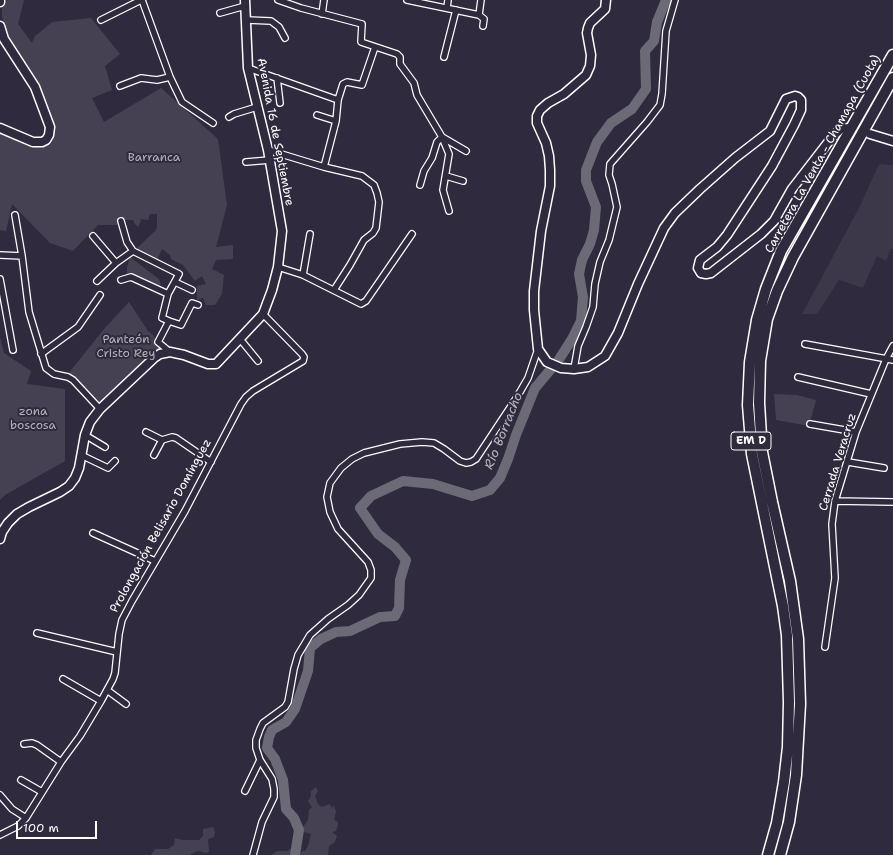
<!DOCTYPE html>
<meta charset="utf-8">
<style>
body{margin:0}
#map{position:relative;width:893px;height:855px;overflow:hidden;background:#2f2a3d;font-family:"Shantell Sans",sans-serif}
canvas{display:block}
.scale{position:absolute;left:16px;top:821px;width:81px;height:18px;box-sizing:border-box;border:2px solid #fff;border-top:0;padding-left:5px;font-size:12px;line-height:14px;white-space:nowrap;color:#fff;-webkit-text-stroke:3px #2f2a3d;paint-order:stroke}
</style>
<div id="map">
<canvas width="893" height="855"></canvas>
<div class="scale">100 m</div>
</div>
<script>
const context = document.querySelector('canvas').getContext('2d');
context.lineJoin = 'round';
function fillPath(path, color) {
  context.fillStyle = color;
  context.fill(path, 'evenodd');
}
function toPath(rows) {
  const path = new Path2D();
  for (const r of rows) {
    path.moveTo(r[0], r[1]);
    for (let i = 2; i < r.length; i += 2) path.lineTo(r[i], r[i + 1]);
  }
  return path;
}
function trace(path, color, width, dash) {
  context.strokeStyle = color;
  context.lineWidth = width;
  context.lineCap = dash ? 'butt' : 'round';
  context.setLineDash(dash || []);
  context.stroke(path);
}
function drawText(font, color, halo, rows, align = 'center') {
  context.font = font + ' "Shantell Sans",sans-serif';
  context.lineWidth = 4;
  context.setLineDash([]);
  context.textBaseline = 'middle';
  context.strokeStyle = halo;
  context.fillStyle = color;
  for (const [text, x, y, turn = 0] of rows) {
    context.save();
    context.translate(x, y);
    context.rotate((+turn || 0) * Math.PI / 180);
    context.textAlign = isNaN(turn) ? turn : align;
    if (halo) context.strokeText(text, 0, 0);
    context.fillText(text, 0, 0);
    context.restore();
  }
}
const built = toPath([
 [879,164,893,165,893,249,891,249,886,261,877,256,863,288,839,280,817,314,802,314,860,206]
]);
const green = toPath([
 [7,0,24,0,18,24,32,43,35,36,52,22,91,18,120,54,105,66,112,90,92,98,104,122,161,88,218,139,227,205,216,247,233,245,233,259,216,260,212,269,224,275,222,294,215,305,206,305,203,298,197,300,197,286,206,284,202,276,195,281,183,265,171,259,170,255,162,249,156,263,135,250,155,231,157,228,157,214,150,214,148,220,140,219,141,221,138,227,134,223,133,220,122,220,118,225,98,225,73,251,50,243,12,204,6,231,0,230,0,134,42,145,48,144,54,136,55,127,39,91,7,33,2,17,2,9],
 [130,257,159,279,161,285,150,287,140,283,127,274,127,267],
 [129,302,148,331,153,335,158,345,165,350,101,408,68,374,104,329],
 [0,337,4,353,31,371,27,384,65,389,65,461,5,495,0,500],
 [774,394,797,395,816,400,809,426,776,420],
 [316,787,318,791,315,796,318,804,322,807,330,804,332,809,333,805,336,811,334,820,338,822,338,825,336,831,332,832,337,836,335,842,329,846,328,855,271,855,277,851,287,851,294,847,301,854,302,851,305,851,308,846,311,834,304,832,303,827,308,820,309,810,312,807,308,801,311,796,311,791],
 [213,827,215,832,214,837,208,839,209,852,206,853,198,851,189,855,151,855,155,849,168,849,174,845,175,838,182,840,199,840,203,836,203,829]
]);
const river = toPath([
 [558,361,572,339,581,321,583,297,579,274,582,260,590,244,594,230,596,207,586,181,586,170,597,142,611,123,632,109,646,89,645,51,654,41,657,22,666,0],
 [295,855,299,830,294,818,286,809,283,780,275,759,267,748,269,737,272,730,286,722,295,709,308,671,310,648,321,639,336,632,350,631,380,617,395,616,399,608,400,580,406,560,395,547,378,534,360,508,371,496,403,481,433,484,472,496,490,490,500,478,508,459,516,435,535,388,551,369]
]);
const street = toPath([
 [142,0,170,77,182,102,213,123],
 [278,0,301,8,362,24,361,42,397,54,400,57,400,64,414,83,417,95,442,137,449,154,443,190,449,211],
 [407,0,479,15,484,19,483,26],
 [447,8,448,0],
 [220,13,245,6],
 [322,14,324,0],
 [479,15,481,0],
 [101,20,141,0],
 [247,20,271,21,279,27,285,38],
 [444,57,456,10],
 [248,68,338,100],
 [277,78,280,103],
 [120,86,141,78,157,80,170,77],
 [317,115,336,121],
 [229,117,234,114,257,107],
 [268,150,324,167,362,176,374,185,377,193,379,202,376,228,373,233,364,240,350,265,334,290],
 [246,162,270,160],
 [324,167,336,121,338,100,343,84,347,82,362,85,375,47],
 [446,176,463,181],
 [420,185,424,171,432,158,437,142,442,137,466,151],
 [15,215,22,256,29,312,46,368,54,374,68,377,73,380,100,409],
 [121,221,127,242,133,251],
 [93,236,116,263],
 [0,255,22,256],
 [278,267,303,275,361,304,366,301,412,234],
 [303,275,310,234],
 [0,279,13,350],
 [121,280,131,277,168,294],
 [97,281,116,263,133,251,179,274,168,294,162,318,169,321,158,342,170,352],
 [175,282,192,290],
 [169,321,181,325,192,303,198,305],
 [240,339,258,361],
 [805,344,893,360],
 [41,354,78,327,100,295],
 [574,369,578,346,586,327,593,307,595,284,600,262,609,240,617,207,612,184,609,175,610,164,647,122,660,105,662,94,666,31,675,0],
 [798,377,871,394],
 [810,424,856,432],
 [146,432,162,440],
 [85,435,105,447],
 [81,455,108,468,115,461],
 [154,455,162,440,172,437,176,438,211,462],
 [848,462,884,468],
 [835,501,893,502],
 [93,533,155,561],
 [37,633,117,652],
 [825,647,835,578,832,524,835,501,856,432,886,359,893,346],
 [63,679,101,701],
 [107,690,126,704],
 [24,744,32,743,37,745,61,762],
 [21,780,42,792],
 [245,791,260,760],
 [0,795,12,809,26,818],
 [0,835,18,826,26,818,61,762,80,736,101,701,113,679,115,673,119,634,122,620,132,601,185,511,241,404,246,397,253,391,303,361,304,357,302,354,263,314],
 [253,855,262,822,274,797,274,789,272,779,260,760,256,748,256,740,260,729,263,723,285,707,288,702,294,669,298,655,310,635,328,619,348,605,359,595,371,578,371,570,368,562,338,529,330,512,327,497,330,483,341,468,352,459,364,453,400,444,422,442,434,443,444,449,460,461,466,463,471,462,476,459,517,397,528,378,538,349]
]);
const secondary = toPath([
 [606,0,605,9,590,23,588,28,587,33,591,55,590,66,586,75,564,94,548,103,540,110,537,116,537,123,546,143,549,156,550,170,550,186,541,231,534,291,534,310,538,349,547,362,561,368,574,369,588,367,605,356,618,333,638,284,664,228,675,213,700,189,735,158,770,131,786,99,795,96,798,97,801,100,801,110,794,125,772,166,727,235,717,247,700,260,698,268,701,273,706,274,711,273,761,234,774,221,792,189,833,136,841,129,849,128],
 [0,2,0,0],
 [0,26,4,39,35,87,50,127,49,135,46,140,42,142,33,142,0,128],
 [870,134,893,141],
 [0,539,2,532,8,523,17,514,29,507,60,492,69,486,75,478,79,468,85,435,90,422,100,409,154,358,160,354,170,352,184,355,208,364,216,364,263,314,272,290,278,267,282,231,268,150,248,68,245,0]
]);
const highway = toPath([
 [768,855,777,823,784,782,788,747,789,702,787,635,783,606,752,454,748,405,750,362,757,320,766,289,781,251,893,55],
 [780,855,789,822,796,775,800,704,798,639,790,581,772,502,762,452,759,403,760,361,767,319,777,291,793,257,893,78]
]);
const shields = [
 [751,441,40]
];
const shieldNames = [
 ["EM D",751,441]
];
const streetNames = [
 ["Avenida 16 de Septiembre",275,132,79],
 ["Carretera La Venta - Chamapa (Cuota)",823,154,-61],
 ["Cerrada Veracruz",838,462,-73],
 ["Prolongación Belisario Domínguez",161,526,-61]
];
const parkNames = [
 ["Barranca",154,158],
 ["Panteón",126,340],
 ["Cristo Rey",126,354],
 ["zona",33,412],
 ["boscosa",33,426]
];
const waterNames = [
 ["Río Borracho",504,431,-68]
];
fillPath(built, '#3c3749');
fillPath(green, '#464152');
trace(river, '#6d6a77', 10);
trace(street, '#fff', 8);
trace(secondary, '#fff', 11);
trace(highway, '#fff', 13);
trace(street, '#2f2a3d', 5.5);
trace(secondary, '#2f2a3d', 8);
trace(highway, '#2f2a3d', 10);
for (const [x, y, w] of shields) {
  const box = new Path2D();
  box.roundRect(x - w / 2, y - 9, w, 18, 3);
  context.fillStyle = '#2f2a3d';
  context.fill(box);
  trace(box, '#fff', 1);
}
drawText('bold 11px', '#fff', null, shieldNames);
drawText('12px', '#fff', '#2f2a3d', streetNames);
drawText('12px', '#b5b3ba', '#2f2a3d', parkNames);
drawText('italic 13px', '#b6b4bb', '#2f2a3d', waterNames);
</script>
